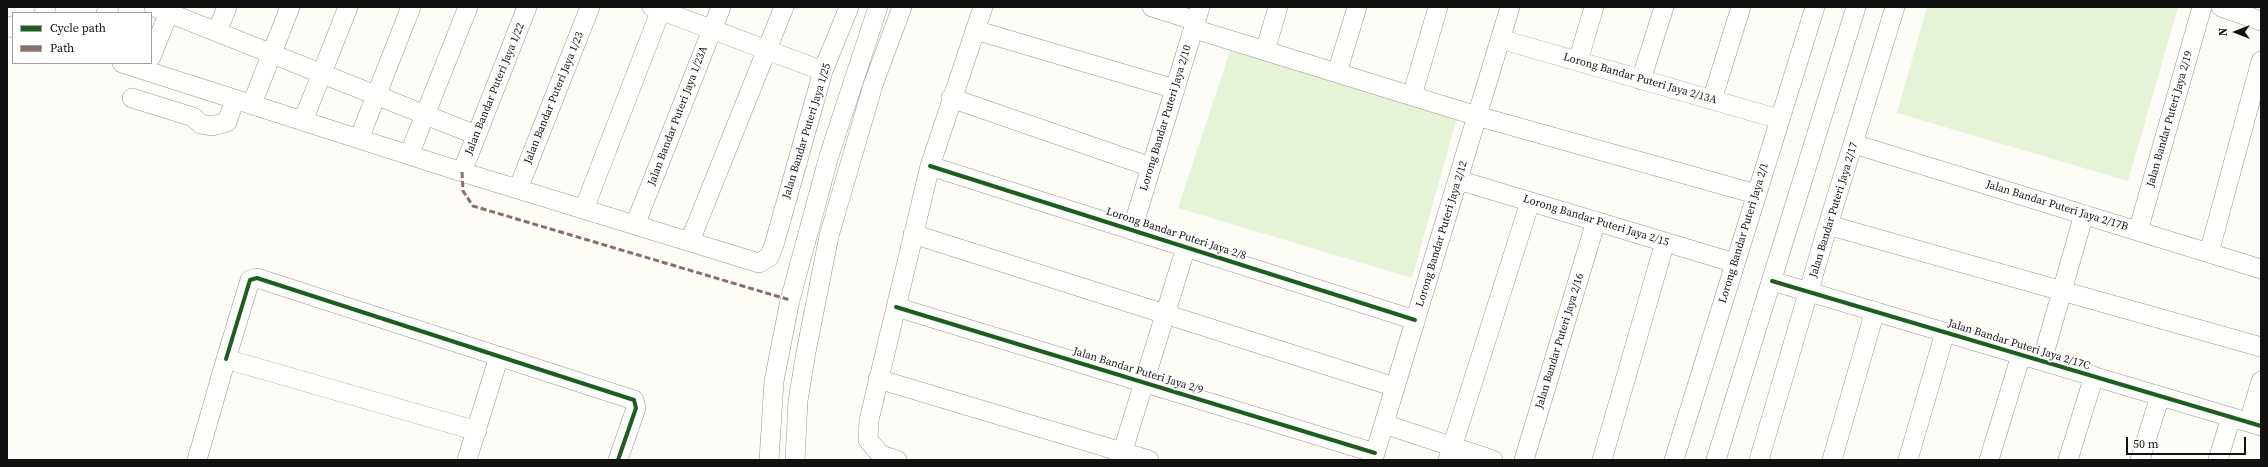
<!DOCTYPE html>
<style>
body{margin:0}
#map{position:relative;width:2268px;height:467px;overflow:hidden;background:#fdfcf7;font-family:"Source Serif 4",serif}
canvas{display:block}
.frame{position:absolute;inset:0;border:8px solid #111;pointer-events:none}
.legend{position:absolute;left:12px;top:12px;width:140px;height:52px;box-sizing:border-box;background:#fff;border:1px solid #a0a0a0;margin:0;padding:5px 7px;list-style:none;font-size:12px;color:#111}
.legend li{display:flex;align-items:center;gap:8px;height:20px}
.legend b{width:20px;border:1px solid #a0a0a0}
.north{position:absolute;left:2216px;top:12px;width:40px;height:40px;-webkit-text-stroke:3px #fff;paint-order:stroke;rotate:270deg;font-size:11px;font-weight:700;line-height:16px;text-align:center;color:#111}
.north::after{content:'';display:block;margin:auto;width:14px;height:18px;background:#111;clip-path:polygon(50% 0,100% 100%,50% 72%,0 100%)}
.scale{position:absolute;left:2126px;top:437px;width:120px;height:18px;box-sizing:border-box;border:2px solid #111;border-top:0;padding-left:5px;font-size:12px;line-height:14px;white-space:nowrap;color:#111;-webkit-text-stroke:3px #fff;paint-order:stroke}
</style>
<div id="map">
<canvas width="2268" height="467"></canvas>
<div class="frame"></div>
<ul class="legend">
<li><b style="height:5px;background:#1b5e20"></b>Cycle path</li>
<li><b style="height:5px;background:#8d6e63"></b>Path</li>
</ul>
<div class="north">N</div>
<div class="scale">50 m</div>
</div>
<script>
const context = document.querySelector('canvas').getContext('2d');
context.lineJoin = 'round';
function fillPath(path, color) {
  context.fillStyle = color;
  context.fill(path, 'evenodd');
}
function toPath(rows) {
  const path = new Path2D();
  for (const r of rows) {
    path.moveTo(r[0], r[1]);
    for (let i = 2; i < r.length; i += 2) path.lineTo(r[i], r[i + 1]);
  }
  return path;
}
function trace(path, color, width, dash) {
  context.strokeStyle = color;
  context.lineWidth = width;
  context.lineCap = dash ? 'butt' : 'round';
  context.setLineDash(dash || []);
  context.stroke(path);
}
function drawText(font, color, halo, rows, align = 'center') {
  context.font = font + ' "Source Serif 4",serif';
  context.lineWidth = 4;
  context.setLineDash([]);
  context.textBaseline = 'middle';
  context.strokeStyle = halo;
  context.fillStyle = color;
  for (const [text, x, y, turn = 0] of rows) {
    context.save();
    context.translate(x, y);
    context.rotate((+turn || 0) * Math.PI / 180);
    context.textAlign = isNaN(turn) ? turn : align;
    if (halo) context.strokeText(text, 0, 0);
    context.fillText(text, 0, 0);
    context.restore();
  }
}
const green = toPath([
 [1927,7,2178,7,2128,181,1897,113],
 [1232,45,1457,118,1412,278,1178,208]
]);
const minor = toPath([
 [154,7,476,135],
 [652,7,823,71],
 [1152,7,1196,21],
 [2221,7,2261,21],
 [44,13,46,7],
 [106,13,109,7],
 [7,26,13,28],
 [1194,29,1477,116,1756,194],
 [975,30,1175,89],
 [217,32,227,7],
 [1500,39,1779,119],
 [1265,51,1278,7],
 [151,57,171,7],
 [1578,61,1594,7],
 [122,63,462,172,759,263,769,257,774,245,823,71,849,7],
 [1337,73,1357,7],
 [1641,80,1664,7],
 [1412,96,1438,7],
 [132,98,193,117,201,124,212,126,227,122,235,99],
 [951,98,1151,167],
 [1712,100,1741,7],
 [252,104,290,7],
 [303,121,348,7],
 [359,139,411,7],
 [1854,144,2261,269],
 [409,155,468,7],
 [930,166,1415,320],
 [462,172,527,7],
 [1458,180,1735,263],
 [518,189,590,7],
 [584,209,662,7],
 [635,225,721,7],
 [1828,225,2261,347],
 [1132,230,1200,7],
 [2138,231,2202,7],
 [913,234,1395,387],
 [690,241,784,7],
 [2209,253,2261,61],
 [1772,281,2261,426],
 [896,307,1375,453],
 [226,359,250,280,257,278,634,400,636,408,618,460],
 [2042,361,2084,214],
 [878,379,1149,460],
 [2249,422,2261,381],
 [1384,424,1493,460],
 [197,460,226,359,477,431],
 [467,460,499,356],
 [769,460,774,381,790,300,829,156,878,7],
 [795,460,798,401,806,352,829,236,873,85,902,7],
 [897,460,881,455,868,440,869,420,930,166,983,7],
 [1120,460,1186,247],
 [1373,460,1510,7],
 [1448,460,1530,202],
 [1524,460,1596,221],
 [1602,460,1665,242],
 [1674,460,1815,7],
 [1716,460,1856,7],
 [1759,460,1828,225,1895,7],
 [1832,460,1875,311],
 [1908,460,1945,332],
 [1989,460,2021,355],
 [2068,460,2094,376],
 [2140,460,2160,396],
 [2218,460,2231,417]
]);
const quiet = toPath([
 [462,172,463,191,473,206,790,300]
]);
const cycleway = toPath([
 [930,166,1415,320],
 [1772,281,2261,426],
 [896,307,1375,453],
 [226,359,250,280,257,278,634,400,636,408,618,460]
]);
const streetNames = [
 ["Lorong Bandar Puteri Jaya 2/13A",1640,79,16],
 ["Jalan Bandar Puteri Jaya 1/22",495,89,-68],
 ["Jalan Bandar Puteri Jaya 1/23",554,98,-68],
 ["Jalan Bandar Puteri Jaya 1/23A",678,116,-69],
 ["Lorong Bandar Puteri Jaya 2/10",1166,118,-73],
 ["Jalan Bandar Puteri Jaya 2/19",2170,119,-74],
 ["Jalan Bandar Puteri Jaya 1/25",807,131,-73],
 ["Jalan Bandar Puteri Jaya 2/17B",2057,206,17],
 ["Jalan Bandar Puteri Jaya 2/17",1834,210,-73],
 ["Lorong Bandar Puteri Jaya 2/15",1596,221,17],
 ["Lorong Bandar Puteri Jaya 2/1",1744,233,-73],
 ["Lorong Bandar Puteri Jaya 2/8",1176,234,18],
 ["Lorong Bandar Puteri Jaya 2/12",1442,234,-73],
 ["Jalan Bandar Puteri Jaya 2/16",1560,341,-73],
 ["Jalan Bandar Puteri Jaya 2/17C",2019,345,17],
 ["Jalan Bandar Puteri Jaya 2/9",1138,371,17]
];
fillPath(green, '#e7f3d7');
trace(minor, '#979795', 20);
trace(minor, '#fffffe', 19);
trace(quiet, '#8d6e63', 3, [6, 3]);
trace(cycleway, '#1b5e20', 4);
drawText('11px', '#111', '#fff', streetNames);
</script>
